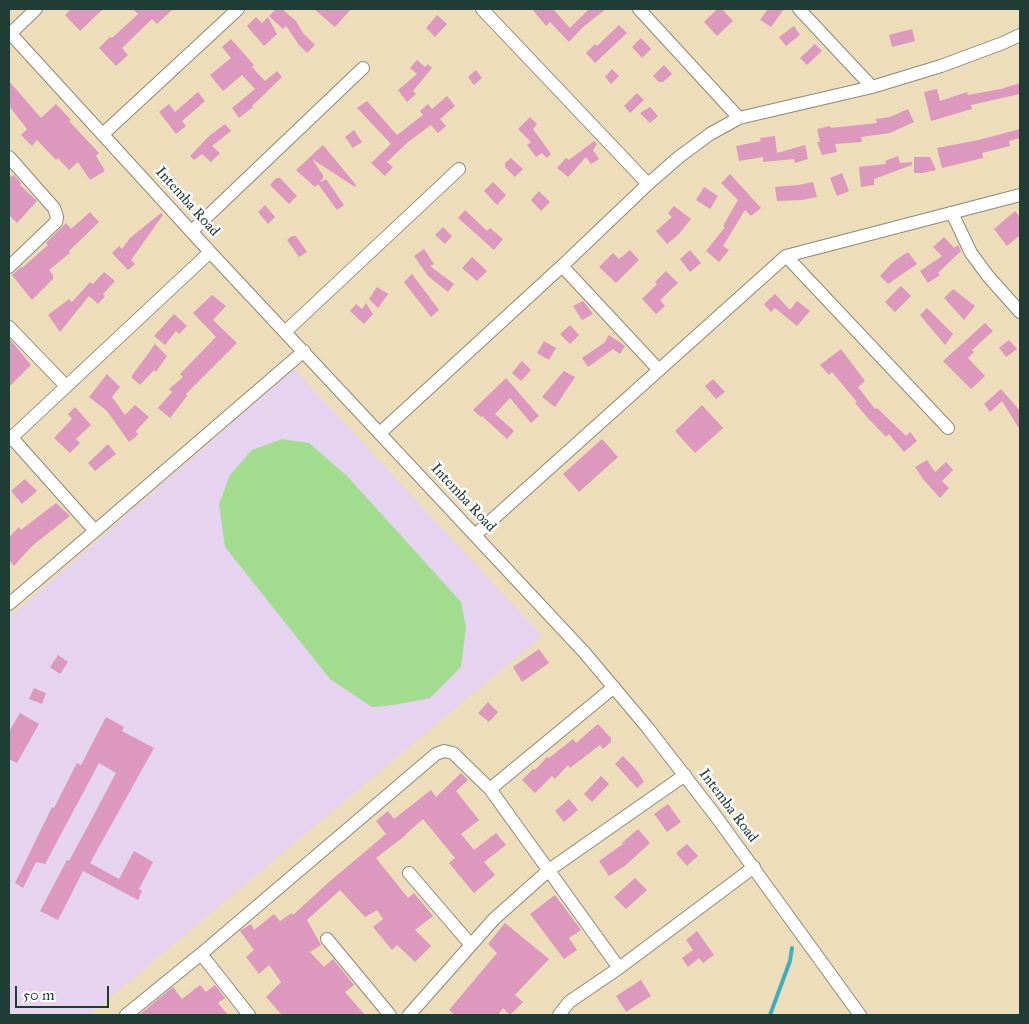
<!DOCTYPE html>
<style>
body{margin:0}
#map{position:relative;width:1029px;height:1024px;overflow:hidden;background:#edddba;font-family:"IM FELL Great Primer",serif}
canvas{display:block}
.frame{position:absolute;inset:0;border:10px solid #1f3d34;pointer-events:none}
.scale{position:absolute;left:15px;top:986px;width:94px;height:22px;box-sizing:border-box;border:2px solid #1f3d34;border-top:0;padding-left:6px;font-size:15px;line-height:18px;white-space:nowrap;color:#1f3d34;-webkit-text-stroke:4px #fff;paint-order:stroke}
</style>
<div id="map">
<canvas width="1029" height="1024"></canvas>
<div class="frame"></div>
<div class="scale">50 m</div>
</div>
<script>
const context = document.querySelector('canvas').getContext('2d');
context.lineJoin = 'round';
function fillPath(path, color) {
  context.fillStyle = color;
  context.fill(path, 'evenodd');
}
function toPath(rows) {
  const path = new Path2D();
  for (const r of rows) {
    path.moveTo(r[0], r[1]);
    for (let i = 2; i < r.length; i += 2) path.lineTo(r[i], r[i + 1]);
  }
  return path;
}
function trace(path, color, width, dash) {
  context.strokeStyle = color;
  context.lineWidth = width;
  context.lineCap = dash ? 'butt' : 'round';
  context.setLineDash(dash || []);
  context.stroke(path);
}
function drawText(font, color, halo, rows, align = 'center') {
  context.font = font + ' "IM FELL Great Primer",serif';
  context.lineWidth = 5;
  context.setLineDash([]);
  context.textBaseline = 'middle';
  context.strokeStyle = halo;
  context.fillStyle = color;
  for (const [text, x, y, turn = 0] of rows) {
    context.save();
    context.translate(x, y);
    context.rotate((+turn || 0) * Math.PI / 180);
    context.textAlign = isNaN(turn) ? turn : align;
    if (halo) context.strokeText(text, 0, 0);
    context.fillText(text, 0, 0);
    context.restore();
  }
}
const built = toPath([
 [294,369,542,636,89,1015,9,1015,9,618]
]);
const green = toPath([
 [282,439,309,443,347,476,461,602,466,627,461,667,430,698,394,705,372,707,330,679,225,547,219,504,230,475,252,450]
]);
const stream = toPath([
 [770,1015,790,961,792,948]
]);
const building = toPath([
 [71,9,103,9,80,31,65,15],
 [133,9,173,9,157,24,152,19,122,48,128,55,116,66,99,48,110,37,112,38,138,14],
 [276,9,282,9,296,21,303,33,315,45,307,53,299,45,286,26,283,29,269,16],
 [314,9,351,9,335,27],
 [532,9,553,9,570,28,589,9,606,9,583,27,569,42,550,22,546,26],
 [717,9,722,9,733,21,717,36,704,22],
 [768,9,784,9,771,27,760,20],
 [437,15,447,24,435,37,426,28],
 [256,17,262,23,268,17,277,34,264,46,247,26],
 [619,25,627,33,595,63,586,53,595,44,597,46],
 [794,26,800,35,786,46,779,37],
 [912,29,915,41,892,47,889,35],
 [641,38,651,49,642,58,632,47],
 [231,39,254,65,252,67,265,81,277,71,282,77,252,106,253,107,239,118,232,108,255,89,242,75,223,91,210,75,231,58,222,47],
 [815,44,822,51,807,65,800,58],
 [417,60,425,67,428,64,432,68,413,91,416,94,407,102,398,90,417,74,410,68],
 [664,65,672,74,663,82,659,82,653,76],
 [612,69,619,76,611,84,605,77],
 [476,70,482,78,474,85,468,77],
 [9,81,41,118,56,104,71,120,69,121,99,153,96,156,105,171,90,180,78,162,69,170,58,158,56,160,37,140,32,146,21,135,27,129,9,106],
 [1020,83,1020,94,971,105,972,109,931,121,924,92,937,89,940,101,967,92,968,95,1001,89],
 [198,92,205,101,182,121,186,126,176,134,159,112,169,104,175,112],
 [637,93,644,100,630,113,624,106],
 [447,96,455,106,440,119,446,126,438,133,431,125,408,142,387,162,393,167,385,176,371,163,391,144,357,108,367,101,397,135,423,115,420,111,428,104,432,109],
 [650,107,658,116,650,123,640,113],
 [908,109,914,122,890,133,861,137,862,142,835,144,837,152,822,155,817,142,820,142,817,129,830,126,831,128,877,123,876,119,890,117],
 [530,117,537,124,533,129,551,154,547,158,542,153,536,157,527,145,531,142,518,129],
 [225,124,231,131,212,146,220,153,211,162,202,154,194,160,190,156,209,136],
 [1020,129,1020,138,1009,141,1010,146,982,153,983,158,942,168,937,148,979,140],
 [354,130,362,142,353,148,345,137],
 [775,136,777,153,805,145,808,159,795,163,794,159,763,162,763,157,739,161,736,146,761,141,760,138],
 [594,141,597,144,593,150,599,159,591,164,586,157,568,177,557,168,566,158,569,160],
 [323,145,356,185,355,187,312,159,323,175,323,178,319,183,326,179,344,205,337,210,318,184,315,187,296,170],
 [898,156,900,163,912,162,912,165,874,179,874,185,861,187,859,167,886,164,885,161],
 [914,157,930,157,936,170,923,173,914,173],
 [511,158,523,169,515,177,505,167,505,163],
 [842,173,849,191,837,196,830,178],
 [730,174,761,208,751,216,745,210,723,246,729,250,719,262,706,251,725,227,723,226,738,200,721,183],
 [9,175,11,177,14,175,21,183,20,185,37,201,17,223,9,215],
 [276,178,280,178,297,196,289,204,270,185],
 [493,182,506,195,497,205,484,191],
 [813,182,817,197,802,200,777,201,775,187,798,185],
 [704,187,718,196,710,209,696,200],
 [539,191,550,202,541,211,531,200],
 [265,205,275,217,268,224,258,212],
 [674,206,691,219,679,234,667,244,656,231,672,217,668,213],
 [465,210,487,231,490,228,503,239,494,250,458,218],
 [1015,211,1020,217,1020,235,1007,246,994,229],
 [90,212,99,222,69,251,70,253,49,270,53,275,53,279,32,300,12,275,21,267,22,268,48,245,46,243,66,223,71,229],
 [161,213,163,215,131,260,135,264,128,270,112,253,119,246,122,249,130,238],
 [443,227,452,236,445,244,435,235],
 [292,236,296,236,307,252,299,257,287,240],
 [944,237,954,248,958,245,961,251,938,273,940,275,928,283,920,271,942,256,933,247],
 [424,249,434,264,430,266,454,284,448,292,428,276,414,256],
 [630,250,639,260,616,283,599,267,613,253,619,259],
 [690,250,701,263,690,272,680,259],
 [908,252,917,264,888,284,880,276,893,262],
 [472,257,487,271,477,281,462,268],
 [666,271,678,283,660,300,665,306,656,314,642,299,657,284,655,282],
 [104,272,115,281,103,294,105,296,98,304,89,296,60,332,48,315,69,299,72,302,90,282,93,284],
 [412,274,439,310,431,317,404,282],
 [901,286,911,296,895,312,885,302],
 [377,287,388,294,378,308,369,299],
 [953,289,975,306,964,320,944,298],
 [775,294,790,310,797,301,810,311,797,326,775,308,771,312,764,304],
 [212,295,226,306,213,320,237,343,186,394,187,396,170,418,158,408,172,392,169,389,183,377,180,374,216,337,193,313],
 [583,301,593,314,582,320,573,306],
 [366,303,373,314,364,324,350,311,356,304,362,309],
 [927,308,953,334,945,345,920,315],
 [174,314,187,326,179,334,176,331,165,345,154,336],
 [985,323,993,331,972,350,974,352,968,358,985,376,971,389,943,361],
 [570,325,579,335,570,344,560,334],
 [609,335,625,346,620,354,613,349,588,367,582,358,604,343],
 [9,338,31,365,9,387],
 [1009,340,1017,349,1006,357,999,348],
 [544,341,556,348,549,360,537,353],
 [155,344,167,356,156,372,154,370,140,385,131,377],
 [841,349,865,381,858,387,875,409,877,408,906,436,910,432,917,441,904,452,889,434,886,437,866,416,855,403,857,402,832,372,829,375,820,365],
 [522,361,531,370,521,381,512,373],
 [564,371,575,377,555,407,542,397],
 [107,374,120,387,112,397,125,415,135,405,149,417,136,431,138,435,129,442,107,411,89,397],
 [506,378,539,416,531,423,510,398,495,414,514,431,507,439,482,416,481,417,473,410],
 [713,379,725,392,716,399,705,386],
 [1001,389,1020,411,1020,430,1002,401,990,412,984,404],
 [702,405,723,428,695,453,675,431],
 [75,407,91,425,76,439,80,443,70,453,54,438,72,419,68,414],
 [602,439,618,457,579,492,563,474],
 [108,444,116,454,95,471,88,463],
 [927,460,935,472,946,462,953,470,942,481,949,488,940,498,923,479,915,467],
 [25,479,37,491,22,504,11,491],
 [56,503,70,516,32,546,14,566,9,560,9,537,19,527,21,530],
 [539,649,549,663,522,682,513,667],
 [58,655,68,662,60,674,50,667],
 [34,688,46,693,42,704,29,699],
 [488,702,498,712,489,722,478,713],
 [20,713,39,724,17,763,9,759,9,732],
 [106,717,124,727,122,731,154,748,90,863,119,879,134,851,153,862,139,889,142,891,138,900,83,871,58,920,40,911,67,860,69,861,88,826,116,773,99,763,45,864,36,862,23,888,15,883,52,807,54,808,77,763,81,765],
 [598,724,611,738,611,742,603,749,600,745,570,768,568,765,555,779,552,776,535,793,522,780,533,769,535,770,547,757,549,758,573,739,576,743],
 [623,756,638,772,644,782,637,788,615,764],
 [461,773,468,780,456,791,479,820,461,834,474,850,496,833,506,845,484,862,495,875,474,893,449,863,455,858,423,819,406,834,406,835,376,858,408,898,414,893,433,916,415,930,431,946,415,962,397,945,392,950,373,927,383,919,377,910,365,917,340,890,307,920,321,945,310,952,324,967,333,959,354,985,345,992,365,1015,282,1015,266,997,281,982,269,965,259,974,246,957,254,950,240,931,251,924,254,930,274,914,280,921,292,913,293,915,329,882,386,834,376,821,388,811,394,819,431,790,436,797],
 [601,776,609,784,592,802,584,794],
 [569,799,578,810,564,822,555,811],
 [668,804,681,822,667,832,654,814],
 [638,829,650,843,626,865,609,876,599,861,623,844,622,843],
 [687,844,698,856,687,866,676,853],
 [635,878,647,890,626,909,614,897],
 [555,895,581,930,569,938,577,950,564,959,530,914],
 [505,923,549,959,515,995,523,1002,510,1015,503,1008,498,1015,455,1015,449,1010,497,953,488,944],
 [697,931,714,955,703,963,699,958,688,967,682,958,693,950,686,940],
 [641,980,651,996,626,1012,616,996],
 [200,985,206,992,215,985,225,998,218,1003,228,1015,139,1015,173,987,182,999]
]);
const minor = toPath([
 [482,9,648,184],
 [639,9,739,118],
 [799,9,872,87],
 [9,32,210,252,584,652,647,727,715,815,860,1015],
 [9,35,36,9],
 [103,134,238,9],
 [9,157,54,208,57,217,56,222,9,267],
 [952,213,971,253,988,276,1020,312],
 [192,231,363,68],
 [786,256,948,428],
 [562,266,659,370],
 [9,327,66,386],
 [286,331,459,169],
 [380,433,562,266,648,184,679,157,710,134,739,118,872,87,941,66,1003,43,1020,35],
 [12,438,95,531,304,351],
 [9,440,210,252],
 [475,535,786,256,1020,195],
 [9,604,95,531],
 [490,789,614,687],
 [409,873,471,945],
 [327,939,390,1015],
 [201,954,249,1015],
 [126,1015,201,954,436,754,444,751,453,753,490,789,619,968],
 [409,1015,494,919,549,870,685,775],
 [559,1015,569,1002,619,968,754,867]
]);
const streetNames = [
 ["Intemba Road",187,202,48],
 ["Intemba Road",463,498,47],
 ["Intemba Road",728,806,53]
];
fillPath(built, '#e6d3f0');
fillPath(green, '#a1dc8f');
trace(stream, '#40afbd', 4);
fillPath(building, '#dc98bd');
trace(minor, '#868d77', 14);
trace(minor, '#fff', 12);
drawText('15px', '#1f3d34', '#fff', streetNames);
</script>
